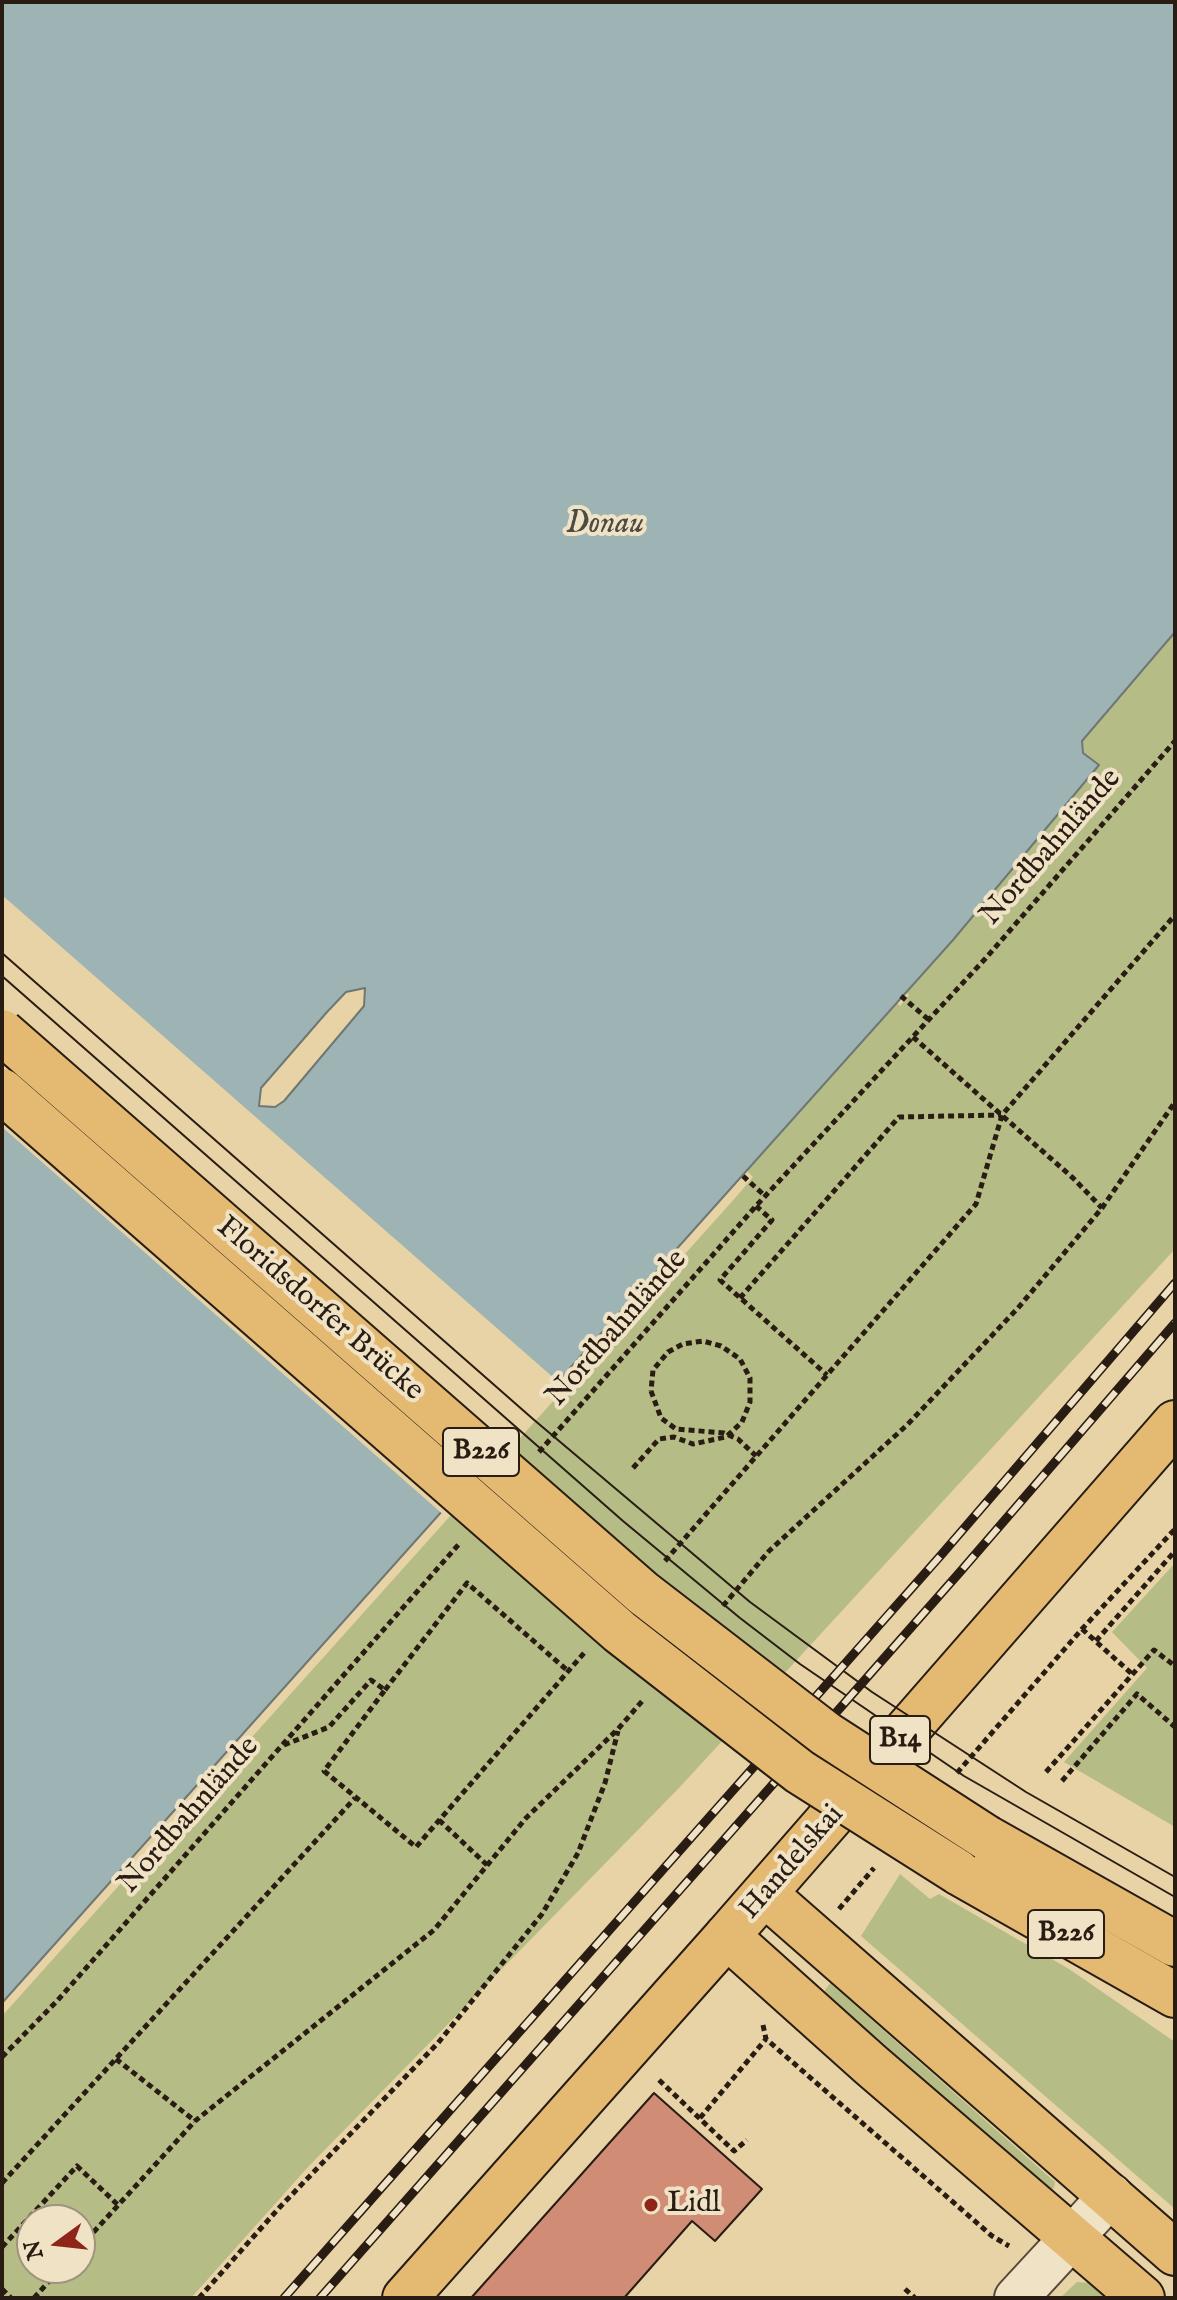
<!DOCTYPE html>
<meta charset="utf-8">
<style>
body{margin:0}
#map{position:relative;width:1177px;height:2300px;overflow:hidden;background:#e8d3a6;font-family:"IM FELL English",serif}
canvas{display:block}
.frame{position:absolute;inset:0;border:4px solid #281c13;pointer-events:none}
.north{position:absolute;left:16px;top:2204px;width:80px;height:80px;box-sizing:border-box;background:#f0e2c5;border:2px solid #a0937e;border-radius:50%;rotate:255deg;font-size:22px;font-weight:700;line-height:32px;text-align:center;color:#281c13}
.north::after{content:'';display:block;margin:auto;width:28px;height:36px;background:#8f2418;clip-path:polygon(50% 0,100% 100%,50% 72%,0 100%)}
</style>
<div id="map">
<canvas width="1177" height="2300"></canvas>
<div class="frame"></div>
<div class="north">N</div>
</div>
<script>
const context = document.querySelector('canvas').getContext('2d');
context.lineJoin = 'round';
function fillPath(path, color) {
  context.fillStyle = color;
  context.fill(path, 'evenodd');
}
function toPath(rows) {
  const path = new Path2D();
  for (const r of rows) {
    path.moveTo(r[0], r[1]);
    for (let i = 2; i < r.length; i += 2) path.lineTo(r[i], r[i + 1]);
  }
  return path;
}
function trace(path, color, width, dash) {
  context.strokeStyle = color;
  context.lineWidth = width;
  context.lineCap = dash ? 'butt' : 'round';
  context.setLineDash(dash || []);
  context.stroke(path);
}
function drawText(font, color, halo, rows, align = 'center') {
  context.font = font + ' "IM FELL English",serif';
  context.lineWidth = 8;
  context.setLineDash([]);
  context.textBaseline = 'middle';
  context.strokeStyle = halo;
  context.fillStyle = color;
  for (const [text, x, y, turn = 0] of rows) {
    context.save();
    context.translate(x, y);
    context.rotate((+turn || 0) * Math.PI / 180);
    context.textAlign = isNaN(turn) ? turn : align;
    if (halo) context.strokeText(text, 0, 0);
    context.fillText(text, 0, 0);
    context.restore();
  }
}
const green = toPath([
 [1175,632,1175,1249,678,1789,308,2167,191,2298,2,2298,2,2016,736,1197,753,1177,747,1171,896,1002,900,1006,909,995,905,991,953,940,1099,766,1083,753,1082,741],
 [32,2220,80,2220,80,2268,32,2268],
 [1175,1563,1175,1827,1064,1762,1147,1668,1112,1632],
 [900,1874,930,1899,939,1894,1069,1969,1175,2042,1175,2209,861,1936],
 [830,1983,1055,2182,1054,2188,1049,2190,822,1995],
 [1077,2282,1091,2283,1114,2298,1060,2298]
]);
const water = toPath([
 [2,2,1175,2,1175,632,1082,741,1083,753,1099,765,953,940,2,2003,2,2],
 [365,988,364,1006,284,1101,275,1107,259,1106,261,1088,327,1012,346,992,365,988]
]);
const pier = toPath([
 [2,895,563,1386,446,1517,2,1127]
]);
const building = toPath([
 [654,2093,762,2189,715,2241,692,2221,624,2298,471,2298,654,2093]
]);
const path = toPath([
 [901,996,929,1020],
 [913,1037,1073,1178,1102,1208],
 [743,1176,765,1196],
 [756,1206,772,1220,720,1280,827,1375],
 [740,1298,899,1117,1001,1115],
 [651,1391,661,1418,676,1429,724,1433,738,1439,756,1456],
 [539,1452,756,1206,985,959,1175,741],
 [665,1561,976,1204,1002,1115,1175,915],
 [723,1606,769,1551,907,1425,1018,1308,1102,1208,1175,1102],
 [1082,1629,1132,1674],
 [1096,1641,1175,1551],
 [385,1690,467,1583,568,1671],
 [284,1745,329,1727,371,1680,385,1690,324,1771,416,1847,584,1653],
 [1046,1772,1154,1650,1175,1666],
 [957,1773,1082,1629,1175,1529],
 [1062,1781,1137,1694,1175,1727],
 [439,1820,487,1865],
 [839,1909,874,1868],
 [763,2025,766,2039,992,2236,1009,2246],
 [2,2057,57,2001,459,1544],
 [116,2059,195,2121],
 [659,2080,734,2151,747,2140],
 [700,2118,766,2039],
 [2,2183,355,1798],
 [2,2247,77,2166,118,2205],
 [80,2247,195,2121,434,1930,526,1818,618,1729,644,1699],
 [2,2289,11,2298],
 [905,2289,915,2298],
 [34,2298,61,2268],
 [199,2298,279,2208,438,2043,542,1914,578,1853,605,1783,618,1731]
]);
const minor = toPath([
 [1016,2298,1111,2195]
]);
const primary = toPath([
 [987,1838,1175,1944],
 [958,1872,1175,1995],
 [766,1895,1175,2253],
 [1142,2298,871,2065,727,1936,1175,1423]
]);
const trunk = toPath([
 [405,2298,727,1936]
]);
const tram = toPath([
 [2,953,533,1419,750,1602,872,1692,1026,1792,1175,1877],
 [2,976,623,1521,740,1618,800,1664,964,1776,1175,1897]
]);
const rail = toPath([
 [284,2298,942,1554,1175,1283],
 [320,2298,960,1572,1175,1323]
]);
const pathBridge = toPath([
 [633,1468,659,1439,674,1437,693,1444,726,1437,742,1422,750,1402,750,1378,740,1359,721,1346,703,1341,683,1344,668,1352,653,1370,651,1391]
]);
const primaryBridge = toPath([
 [2,1032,643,1593,826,1734,987,1838],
 [2,1091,620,1632,800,1772,958,1872]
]);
const markers = [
 [651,2205,8,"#8f2418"]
];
const shields = [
 [481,1452,76],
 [900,1740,60],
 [1066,1934,76]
];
const shieldNames = [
 ["B226",481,1452],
 ["B14",900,1740],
 ["B226",1066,1934]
];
const streetNames = [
 ["Nordbahnlände",1052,848,-49],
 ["Floridsdorfer Brücke",319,1310,41],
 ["Nordbahnlände",618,1329,-49],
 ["Nordbahnlände",190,1816,-49],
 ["Handelskai",793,1863,-49]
];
const poiNames = [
 ["Lidl",667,2205]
];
const waterNames = [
 ["Donau",605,525]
];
fillPath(green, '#b6bc86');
fillPath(water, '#9eb4b4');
trace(water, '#6f7774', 2);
fillPath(pier, '#e8d3a6');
fillPath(building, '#d08c74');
trace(building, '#281c13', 2);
trace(minor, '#584a38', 46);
trace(primary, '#281c13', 48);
trace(trunk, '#281c13', 48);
trace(path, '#281c13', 5, [6, 4]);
trace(minor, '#f0e2c5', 42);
trace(primary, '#e4ba73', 44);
trace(trunk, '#e4ba73', 44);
trace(tram, '#281c13', 2);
trace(rail, '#281c13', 9);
trace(rail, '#f0e2c5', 6, [18]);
trace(primaryBridge, '#281c13', 48, []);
trace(pathBridge, '#281c13', 5, [6, 4]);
trace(primaryBridge, '#e4ba73', 44);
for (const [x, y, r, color] of markers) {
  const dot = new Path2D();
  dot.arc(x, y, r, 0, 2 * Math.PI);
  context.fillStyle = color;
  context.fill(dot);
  trace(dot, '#f0e2c5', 3);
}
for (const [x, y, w] of shields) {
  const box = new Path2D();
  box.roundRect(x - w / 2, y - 24, w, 48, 6);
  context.fillStyle = '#f0e2c5';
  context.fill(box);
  trace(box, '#281c13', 2);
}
drawText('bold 28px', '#281c13', null, shieldNames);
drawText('30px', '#281c13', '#f0e2c5', streetNames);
drawText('30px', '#281c13', '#f0e2c5', poiNames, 'left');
drawText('italic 32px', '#4b4a43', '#f0e2c5', waterNames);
</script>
